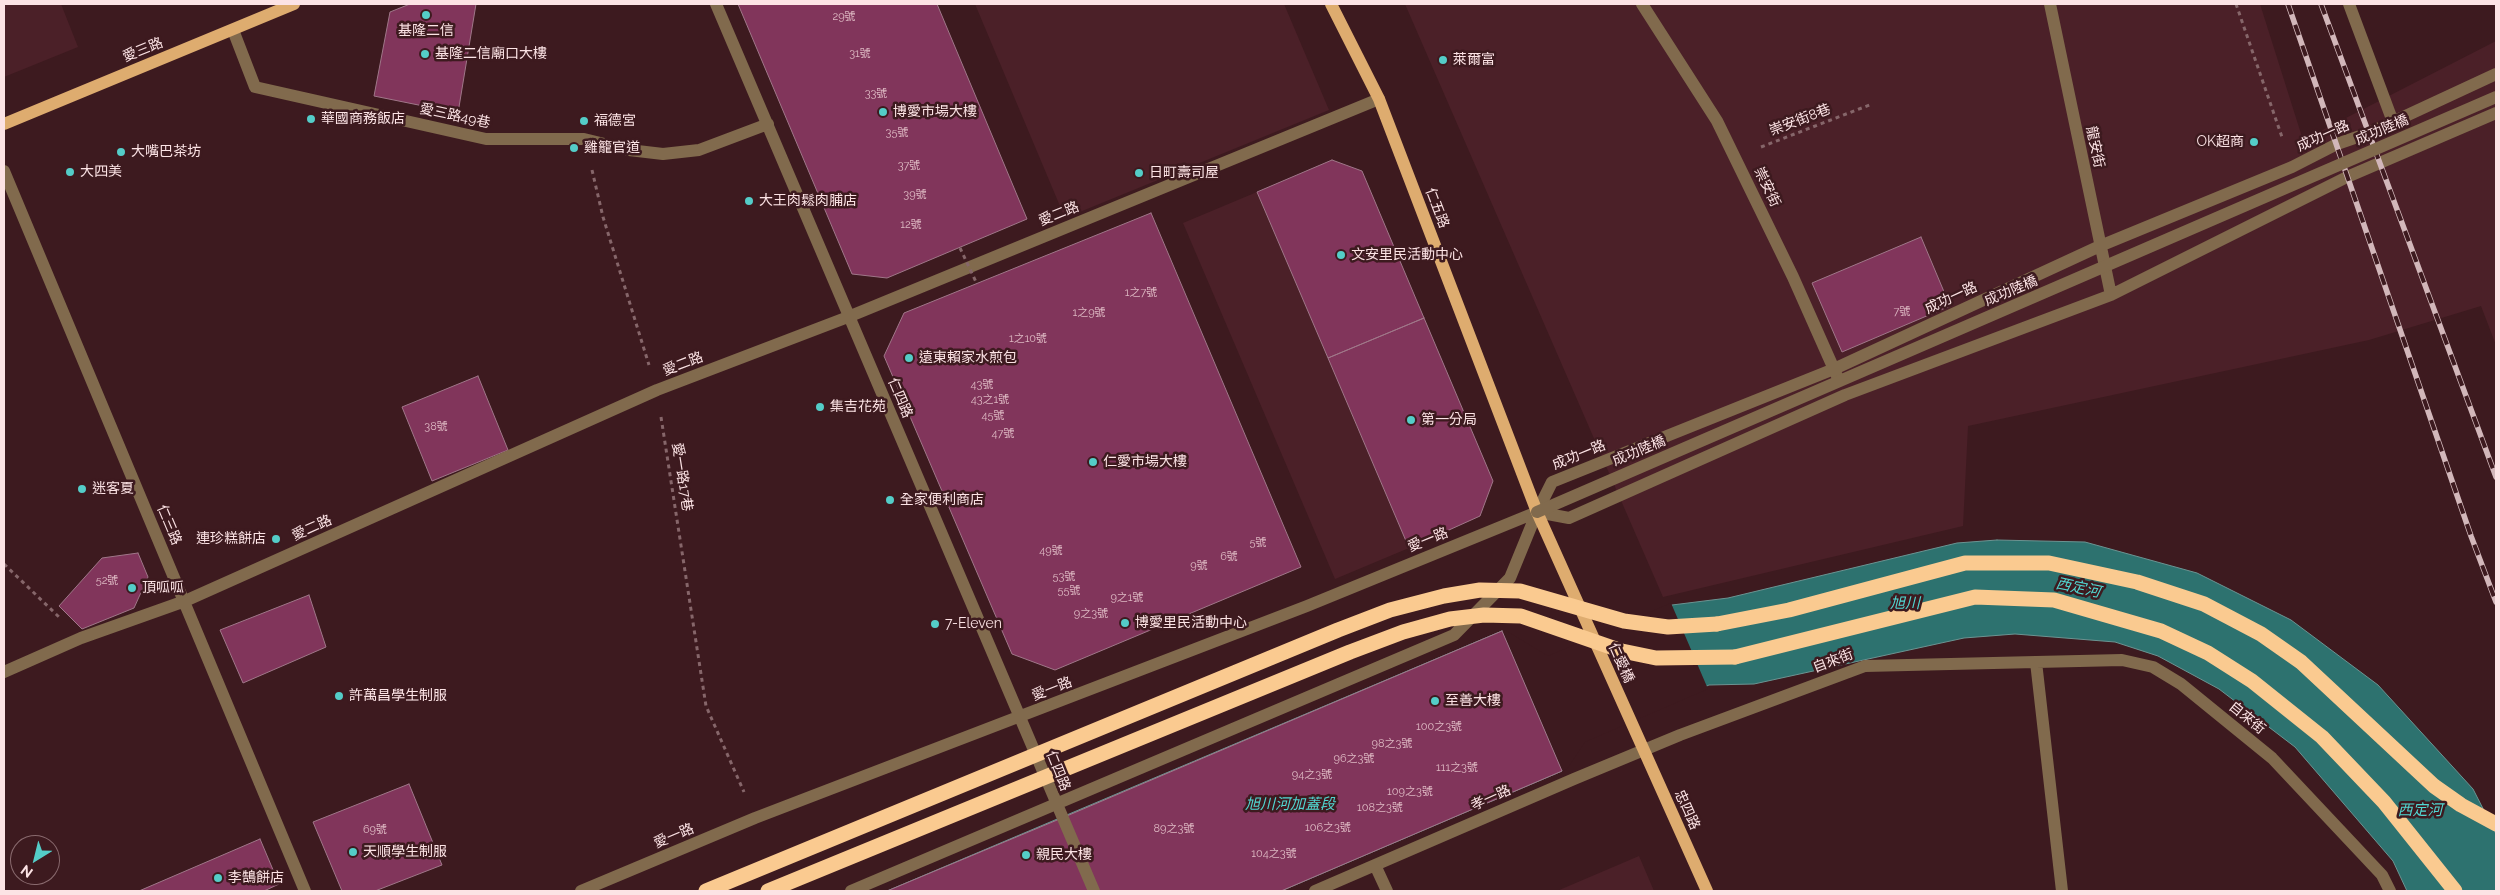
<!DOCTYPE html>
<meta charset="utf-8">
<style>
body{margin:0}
#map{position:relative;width:2500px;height:895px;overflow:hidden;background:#3d1a1f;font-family:Raleway,sans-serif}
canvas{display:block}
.frame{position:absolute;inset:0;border:5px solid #fce3e5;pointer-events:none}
.north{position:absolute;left:10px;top:835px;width:50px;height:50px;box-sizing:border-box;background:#3d1a1f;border:1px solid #896a6e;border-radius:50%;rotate:216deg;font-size:14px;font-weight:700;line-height:20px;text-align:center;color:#fce3e5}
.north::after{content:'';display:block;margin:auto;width:18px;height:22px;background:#54cdc8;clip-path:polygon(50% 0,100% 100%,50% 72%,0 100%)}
</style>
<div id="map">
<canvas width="2500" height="895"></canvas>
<div class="frame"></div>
<div class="north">N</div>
</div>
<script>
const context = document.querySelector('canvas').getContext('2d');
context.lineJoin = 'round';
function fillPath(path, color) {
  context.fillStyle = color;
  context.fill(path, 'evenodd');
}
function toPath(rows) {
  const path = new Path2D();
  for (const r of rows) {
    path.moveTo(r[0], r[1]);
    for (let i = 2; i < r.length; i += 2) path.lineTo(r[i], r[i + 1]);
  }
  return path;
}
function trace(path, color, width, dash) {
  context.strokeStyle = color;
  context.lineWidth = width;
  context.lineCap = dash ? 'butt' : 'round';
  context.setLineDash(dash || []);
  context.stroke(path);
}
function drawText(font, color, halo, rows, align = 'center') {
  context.font = font + ' Raleway,"Noto Sans TC",sans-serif';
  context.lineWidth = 5;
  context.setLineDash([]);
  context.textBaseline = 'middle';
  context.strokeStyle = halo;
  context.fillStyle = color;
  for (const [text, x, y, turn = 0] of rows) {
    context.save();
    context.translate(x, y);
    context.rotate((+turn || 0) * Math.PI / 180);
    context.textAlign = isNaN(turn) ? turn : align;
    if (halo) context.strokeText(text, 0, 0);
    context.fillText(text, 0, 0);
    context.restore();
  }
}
const built = toPath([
 [4,4,61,4,78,47,4,77],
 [975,4,1284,4,1329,110,1065,218],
 [1405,4,2260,4,2303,140,2496,41,2496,345,2481,306,2369,340,1968,426,1963,526,1663,597],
 [1257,192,1409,548,1335,579,1183,223],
 [1639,856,1654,891,1557,891]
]);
const water = toPath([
 [1997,540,2085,542,2197,573,2291,620,2378,685,2473,789,2496,834,2496,891,2407,891,2393,861,2295,747,2219,689,2158,656,2115,642,2015,634,1964,638,1754,684,1709,685,1583,740,1562,771,1281,891,887,891,1502,631,1548,658,1672,605,1728,598,1957,543,1997,540]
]);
const pier = toPath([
 [1671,603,1708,689,1585,742,1567,769,1562,771,1502,631,1505,630,1548,656]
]);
const building = toPath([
 [410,4,476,4,458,113,374,96,390,12,410,4],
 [738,4,937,4,1027,219,887,278,852,274,738,4],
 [1332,160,1362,171,1424,318,1328,358,1257,192,1332,160],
 [1151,213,1301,567,1055,670,1012,654,884,356,904,313,1151,213],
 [1921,237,1950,306,1842,352,1812,283,1921,237],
 [1424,318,1493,481,1480,516,1409,548,1328,358,1424,318],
 [478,376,508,450,432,481,402,407,478,376],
 [138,553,148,577,134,608,82,629,59,606,102,558,138,553],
 [309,595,326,647,243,683,220,630,309,595],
 [1502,631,1562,771,1281,891,1094,891,1062,818,1502,631],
 [409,784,442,865,375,891,342,891,313,822,409,784],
 [1062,818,1094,891,887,891,1062,818],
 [260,839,279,884,264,891,139,891,260,839]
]);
const path = toPath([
 [2236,4,2283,140],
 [1761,147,1872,104],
 [592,170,603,217,649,365],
 [661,417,706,706,744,792],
 [4,564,59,617]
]);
const minor = toPath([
 [716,4,1094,891],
 [1642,4,1717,121,1793,277,1837,376],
 [2050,4,2111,295],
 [2349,4,2393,122],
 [233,30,255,87,486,139,584,139,629,150,663,154,699,150,768,124],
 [4,171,305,891],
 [1537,512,1569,518,1845,395,2111,295,2347,177,2496,113],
 [2036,662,2122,660,2153,667,2181,684,2272,758,2382,875,2390,891],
 [4,672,81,638,185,601,657,390,848,317,1379,99],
 [1375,865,1387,891],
 [581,891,755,818,1307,606,1537,512],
 [851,891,1454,635,1510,578,1537,512,1552,482,1834,369,2100,246,2292,167,2337,144,2369,133,2496,74],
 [1315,891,1574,779,1680,735,1865,666,2036,662,2062,891]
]);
const major = toPath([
 [1331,4,1379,99,1537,512,1707,891],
 [4,124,294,4]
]);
const highway = toPath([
 [1717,624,1789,610,1965,563,2049,563,2137,582,2204,604,2261,634,2301,662,2434,786,2461,805,2496,824],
 [1735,657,1975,597,2054,600,2161,631,2208,653,2252,681,2322,737,2384,802,2455,891]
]);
const rail = toPath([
 [2288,4,2471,536,2496,602],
 [2321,4,2496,477]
]);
const pathBridge = toPath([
 [960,248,977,284]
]);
const minorBridge = toPath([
 [1537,512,2496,97]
]);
const highwayBridge = toPath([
 [706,891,1338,630,1390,610,1444,596,1480,590,1520,591,1624,621,1668,627,1717,624],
 [768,891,1350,652,1403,632,1450,619,1484,615,1521,616,1622,651,1656,658,1735,657]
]);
const markers = [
 [426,15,5,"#54cdc8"],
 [425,54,5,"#54cdc8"],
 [1443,60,5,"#54cdc8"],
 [883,112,5,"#54cdc8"],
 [311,119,5,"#54cdc8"],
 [584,121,5,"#54cdc8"],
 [2254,142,5,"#54cdc8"],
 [574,148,5,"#54cdc8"],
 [121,152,5,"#54cdc8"],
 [70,172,5,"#54cdc8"],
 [1139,173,5,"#54cdc8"],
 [749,201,5,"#54cdc8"],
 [1341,255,5,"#54cdc8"],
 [909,358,5,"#54cdc8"],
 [820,407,5,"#54cdc8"],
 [1411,420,5,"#54cdc8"],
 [1093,462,5,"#54cdc8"],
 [82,489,5,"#54cdc8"],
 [890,500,5,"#54cdc8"],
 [276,539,5,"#54cdc8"],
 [132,588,5,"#54cdc8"],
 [1125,623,5,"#54cdc8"],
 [935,624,5,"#54cdc8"],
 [339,696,5,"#54cdc8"],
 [1435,701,5,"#54cdc8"],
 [353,852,5,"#54cdc8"],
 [1026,855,5,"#54cdc8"],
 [218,878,5,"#54cdc8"]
];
const numberNames = [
 ["29號",844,17],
 ["31號",860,54],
 ["33號",876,94],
 ["35號",897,133],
 ["37號",909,166],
 ["39號",915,195],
 ["12號",911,225],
 ["1之7號",1141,293],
 ["7號",1902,312],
 ["1之9號",1089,313],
 ["1之10號",1028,339],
 ["43號",982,385],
 ["43之1號",990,400],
 ["45號",993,416],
 ["38號",436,427],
 ["47號",1003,434],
 ["5號",1258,543],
 ["49號",1051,551],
 ["6號",1229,557],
 ["9號",1199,566],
 ["53號",1064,577],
 ["52號",107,581],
 ["55號",1069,591],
 ["9之1號",1127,598],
 ["9之3號",1091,614],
 ["100之3號",1439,727],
 ["98之3號",1392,744],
 ["96之3號",1354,759],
 ["111之3號",1457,768],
 ["94之3號",1312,775],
 ["109之3號",1410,792],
 ["108之3號",1380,808],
 ["106之3號",1328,828],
 ["89之3號",1174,829],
 ["69號",375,830],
 ["104之3號",1274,854]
];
const poiNames = [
 ["基隆二信",426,31,"center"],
 ["基隆二信廟口大樓",435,54],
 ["萊爾富",1453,60],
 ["博愛市場大樓",893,112],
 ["華國商務飯店",321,119],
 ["福德宮",594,121],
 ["OK超商",2244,142,"right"],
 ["雞籠官道",584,148],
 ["大嘴巴茶坊",131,152],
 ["大四美",80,172],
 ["日町壽司屋",1149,173],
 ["大王肉鬆肉脯店",759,201],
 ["文安里民活動中心",1351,255],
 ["遠東賴家水煎包",919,358],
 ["集吉花苑",830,407],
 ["第一分局",1421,420],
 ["仁愛市場大樓",1103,462],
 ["迷客夏",92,489],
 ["全家便利商店",900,500],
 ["連珍糕餅店",266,539,"right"],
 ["頂呱呱",142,588],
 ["博愛里民活動中心",1135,623],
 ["7-Eleven",945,624],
 ["許萬昌學生制服",349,696],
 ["至善大樓",1445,701],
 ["天順學生制服",363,852],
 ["親民大樓",1036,855],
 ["李鵠餅店",228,878]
];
const streetNames = [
 ["愛三路",143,50,-22],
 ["愛三路49巷",455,116,12],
 ["崇安街8巷",1800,120,-21],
 ["成功陸橋",2382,130,-23],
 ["成功一路",2323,136,-24],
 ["龍安街",2095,147,78],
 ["崇安街",1767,187,64],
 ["仁五路",1437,208,69],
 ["愛二路",1059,214,-22],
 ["成功陸橋",2011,291,-23],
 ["成功一路",1951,298,-25],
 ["愛二路",683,364,-21],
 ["仁四路",900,398,67],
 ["成功陸橋",1639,451,-23],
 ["成功一路",1579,455,-22],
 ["愛一路17巷",682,477,81],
 ["仁三路",169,525,67],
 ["愛二路",312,528,-24],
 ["愛一路",1428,540,-22],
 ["自來街",1833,661,-21],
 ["仁愛橋",1621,663,66],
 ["愛一路",1052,689,-21],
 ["自來街",2247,718,39],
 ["仁四路",1058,771,68],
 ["孝一路",1491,798,-24],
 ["忠四路",1687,810,66],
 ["愛一路",674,836,-23]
];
const waterNames = [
 ["西定河",2078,588,12],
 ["旭川",1905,603],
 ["旭川河加蓋段",1290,804],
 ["西定河",2420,810]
];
fillPath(built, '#4b2028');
fillPath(water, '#2d726f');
trace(water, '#6b9492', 1);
fillPath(pier, '#3d1a1f');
fillPath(building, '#81355b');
trace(building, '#a07789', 1);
trace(path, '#86666a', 3, [4, 4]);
trace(minor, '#816a4d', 12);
trace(major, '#deac6f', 12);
trace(highway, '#faca90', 15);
trace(rail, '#d2b7ba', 5.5);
trace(rail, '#3d1a1f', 4, [11]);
trace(pathBridge, '#86666a', 3, [4, 4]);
trace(minorBridge, '#816a4d', 12);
trace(highwayBridge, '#faca90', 15);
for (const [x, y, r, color] of markers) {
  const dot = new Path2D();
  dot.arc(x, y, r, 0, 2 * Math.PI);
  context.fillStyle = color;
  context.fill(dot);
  trace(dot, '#3d1a1f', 2);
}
drawText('11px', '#ddb8c2', null, numberNames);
drawText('14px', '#fce3e5', '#3d1a1f', poiNames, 'left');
drawText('14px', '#fce3e5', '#3d1a1f', streetNames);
drawText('italic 15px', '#51d7d2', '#3d1a1f', waterNames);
</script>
